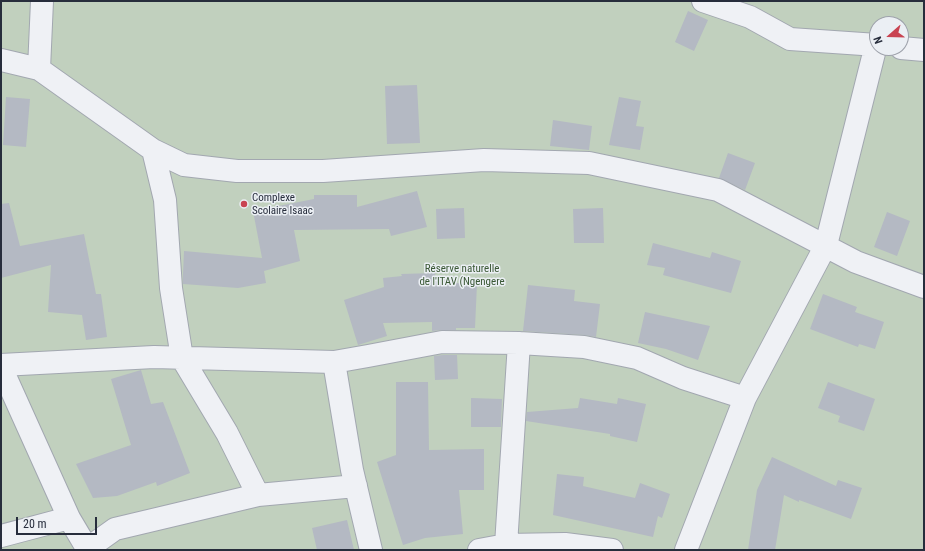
<!DOCTYPE html>
<meta charset="utf-8">
<style>
body{margin:0}
#map{position:relative;width:925px;height:551px;overflow:hidden;background:#dce0e6;font-family:"Roboto Condensed",sans-serif}
canvas{display:block}
.frame{position:absolute;inset:0;border:2px solid #272d3c;pointer-events:none}
.north{position:absolute;left:869px;top:16px;width:40px;height:40px;box-sizing:border-box;background:#ebeff4;border:1px solid #9da1aa;border-radius:50%;rotate:250deg;font-size:11px;font-weight:700;line-height:16px;text-align:center;color:#272d3c}
.north::after{content:'';display:block;margin:auto;width:14px;height:18px;background:#c94351;clip-path:polygon(50% 0,100% 100%,50% 72%,0 100%)}
.scale{position:absolute;left:16px;top:517px;width:81px;height:18px;box-sizing:border-box;border:2px solid #272d3c;border-top:0;padding-left:5px;font-size:12px;line-height:14px;white-space:nowrap;color:#272d3c;-webkit-text-stroke:3px #ebeff4;paint-order:stroke}
</style>
<div id="map">
<canvas width="925" height="551"></canvas>
<div class="frame"></div>
<div class="north">N</div>
<div class="scale">20 m</div>
</div>
<script>
const context = document.querySelector('canvas').getContext('2d');
context.lineJoin = 'round';
function fillPath(path, color) {
  context.fillStyle = color;
  context.fill(path, 'evenodd');
}
function toPath(rows) {
  const path = new Path2D();
  for (const r of rows) {
    path.moveTo(r[0], r[1]);
    for (let i = 2; i < r.length; i += 2) path.lineTo(r[i], r[i + 1]);
  }
  return path;
}
function trace(path, color, width, dash) {
  context.strokeStyle = color;
  context.lineWidth = width;
  context.lineCap = dash ? 'butt' : 'round';
  context.setLineDash(dash || []);
  context.stroke(path);
}
function drawText(font, color, halo, rows, align = 'center') {
  context.font = font + ' "Roboto Condensed",sans-serif';
  context.lineWidth = 3;
  context.setLineDash([]);
  context.textBaseline = 'middle';
  context.strokeStyle = halo;
  context.fillStyle = color;
  for (const [text, x, y, turn = 0] of rows) {
    context.save();
    context.translate(x, y);
    context.rotate((+turn || 0) * Math.PI / 180);
    context.textAlign = isNaN(turn) ? turn : align;
    if (halo) context.strokeText(text, 0, 0);
    context.fillText(text, 0, 0);
    context.restore();
  }
}
const green = toPath([
 [1,1,924,1,924,550,1,550],
 [877,24,901,24,901,48,877,48]
]);
const building = toPath([
 [688,11,708,20,694,51,675,42],
 [417,85,420,143,387,144,385,86],
 [6,97,30,99,26,147,3,145],
 [619,97,641,101,636,126,644,127,640,150,609,145],
 [553,120,592,126,589,150,550,146],
 [728,153,755,163,745,190,719,178],
 [417,191,427,227,391,236,389,229,294,230,300,261,264,271,266,283,238,288,183,284,183,274,184,251,262,258,253,211,314,199,314,195,357,195,357,207],
 [9,203,20,246,84,234,96,294,101,294,107,337,86,340,82,315,48,312,51,265,1,278,1,204],
 [464,208,465,238,437,239,436,209],
 [603,208,604,243,574,243,573,209],
 [887,212,910,221,897,256,874,247],
 [653,243,710,258,712,252,741,261,731,293,663,275,665,268,647,265],
 [435,273,436,282,477,284,475,328,456,328,456,330,442,330,432,331,432,322,383,323,387,336,358,345,344,300,384,287,383,278,402,276,401,274],
 [528,285,575,290,574,301,600,304,596,337,585,335,523,331],
 [823,294,857,307,855,312,884,322,875,349,859,344,858,347,810,329],
 [645,312,710,326,698,360,666,349,638,343],
 [443,355,457,355,458,379,435,380,434,356],
 [141,370,151,404,163,402,190,473,157,486,156,482,117,496,93,498,76,464,131,445,111,379],
 [396,382,428,382,429,450,484,449,484,490,459,490,463,534,425,538,403,545,377,462,396,455],
 [828,382,875,399,864,431,838,422,840,416,818,408],
 [471,398,502,399,501,427,471,427],
 [580,398,617,404,618,398,646,404,637,442,610,436,610,434,526,421,527,412,578,408],
 [772,457,836,486,838,480,862,488,851,519,799,500,799,502,784,495,775,550,748,550,757,490],
 [557,474,584,477,583,486,635,498,640,483,670,494,662,518,658,516,653,537,553,515],
 [347,520,354,550,317,550,312,528]
]);
const minor = toPath([
 [703,1,750,17,790,39,877,45],
 [901,48,924,50],
 [1,60,39,69,153,150,184,165,237,171,323,171,484,160,589,163,718,190,856,262,924,287],
 [39,69,42,1],
 [334,362,368,356,442,342,519,343,584,347,637,358,683,378,745,398],
 [1,365,154,357,334,362,352,470,371,550],
 [1,367,69,518,88,550],
 [258,495,356,486],
 [1,536,69,518],
 [506,545,519,343],
 [87,549,115,529,258,495,227,433,182,358,171,288,165,200,153,150],
 [479,550,506,545,565,544,612,550],
 [686,550,745,398,826,245,876,45]
]);
const markers = [
 [244,204,4,"#c94351"]
];
const poiNames = [
 ["Complexe",252,198],
 ["Scolaire Isaac",252,211]
];
const parkNames = [
 ["Réserve naturelle",462,269],
 ["de l'ITAV (Ngengere",462,282]
];
fillPath(green, '#c1d0be');
fillPath(building, '#b4b9c3');
trace(minor, '#a2a7b0', 24);
trace(minor, '#eff1f5', 22);
for (const [x, y, r, color] of markers) {
  const dot = new Path2D();
  dot.arc(x, y, r, 0, 2 * Math.PI);
  context.fillStyle = color;
  context.fill(dot);
  trace(dot, '#ebeff4', 1.5);
}
drawText('11px', '#272d3c', '#ebeff4', poiNames, 'left');
drawText('11px', '#395734', '#ebeff4', parkNames);
</script>
